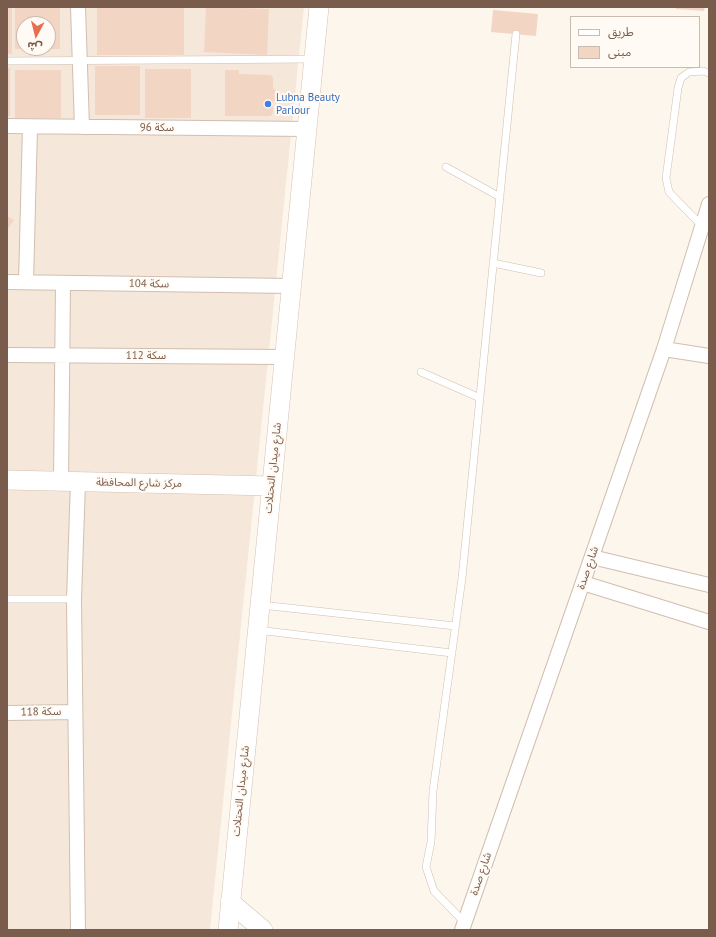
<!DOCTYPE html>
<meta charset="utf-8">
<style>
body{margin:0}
#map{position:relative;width:716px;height:937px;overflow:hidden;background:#fdf6ec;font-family:"PT Sans","Noto Sans Arabic",sans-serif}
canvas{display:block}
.frame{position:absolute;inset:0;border:8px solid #7a5c4d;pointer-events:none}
.legend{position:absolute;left:570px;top:16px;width:130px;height:52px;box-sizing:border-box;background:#fffaf3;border:1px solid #cabbb1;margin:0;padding:5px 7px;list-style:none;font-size:12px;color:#7a5c4d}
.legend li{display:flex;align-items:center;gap:8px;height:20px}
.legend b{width:20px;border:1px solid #cabbb1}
.north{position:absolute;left:16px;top:16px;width:40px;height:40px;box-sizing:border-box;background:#fffaf3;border:1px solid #cabbb1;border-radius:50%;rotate:187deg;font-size:11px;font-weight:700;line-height:16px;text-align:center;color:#7a5c4d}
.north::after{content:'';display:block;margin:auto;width:14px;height:18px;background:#e76f51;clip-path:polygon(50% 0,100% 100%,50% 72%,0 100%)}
</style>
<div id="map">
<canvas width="716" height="937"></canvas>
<div class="frame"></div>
<ul class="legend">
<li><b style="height:5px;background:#fff"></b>طريق</li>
<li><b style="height:11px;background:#f3d5c3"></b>مبنى</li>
</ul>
<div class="north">ش</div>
</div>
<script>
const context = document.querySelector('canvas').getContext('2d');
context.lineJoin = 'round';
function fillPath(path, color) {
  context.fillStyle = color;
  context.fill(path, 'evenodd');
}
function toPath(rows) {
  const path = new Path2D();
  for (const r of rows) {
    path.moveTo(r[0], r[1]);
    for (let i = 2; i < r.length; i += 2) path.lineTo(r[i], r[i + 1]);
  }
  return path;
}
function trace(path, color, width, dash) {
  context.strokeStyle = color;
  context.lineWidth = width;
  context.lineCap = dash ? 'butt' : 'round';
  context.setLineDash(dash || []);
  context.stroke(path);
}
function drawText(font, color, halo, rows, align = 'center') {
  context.font = font + ' "PT Sans","Noto Sans Arabic",sans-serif';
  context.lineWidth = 4;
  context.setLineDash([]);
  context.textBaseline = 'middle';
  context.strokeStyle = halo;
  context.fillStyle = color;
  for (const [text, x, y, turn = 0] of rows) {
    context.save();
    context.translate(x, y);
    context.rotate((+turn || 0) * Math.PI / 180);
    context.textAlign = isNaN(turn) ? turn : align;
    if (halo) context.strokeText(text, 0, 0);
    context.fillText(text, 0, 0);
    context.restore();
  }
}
const residential = toPath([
 [7,7,304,7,210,930,7,930],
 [24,24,48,24,48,48,24,48]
]);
const building = toPath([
 [7,7,12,7,12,54,7,54],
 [15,7,60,7,60,49,48,49,48,24,24,24,24,49,15,49],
 [97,7,184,7,184,55,97,55],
 [206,7,269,9,267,55,204,52],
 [676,7,705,7,704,11,676,9],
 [493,10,538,14,536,36,491,32],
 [95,66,140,66,140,115,95,115],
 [7,68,10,68,10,116,7,116],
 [145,69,191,69,191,118,145,118],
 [15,70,61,70,61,118,15,118],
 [225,70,239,70,239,74,271,75,273,78,273,89,275,89,275,101,273,101,273,112,271,116,225,116],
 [7,216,14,220,7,230]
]);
const lane = toPath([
 [7,61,314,59],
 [446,167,500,197],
 [702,226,669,192,666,178,678,88,681,78,689,72,703,71,709,73],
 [493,263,541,273],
 [421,372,480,398],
 [7,599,74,599],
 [261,605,455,626],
 [257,630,452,653],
 [464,922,434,891,426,867,431,842,433,791,462,578,516,34]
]);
const street = toPath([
 [78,7,82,127],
 [7,126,307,129],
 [7,282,292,286],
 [26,282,30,127],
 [664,349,709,356],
 [7,355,284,357],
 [61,481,63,283],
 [592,557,709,585],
 [583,583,709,622],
 [7,713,75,712],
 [78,930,74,599,78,482],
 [462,930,664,349,709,204]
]);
const secondary = toPath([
 [7,480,272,486],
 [230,902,263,930],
 [228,930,319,7]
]);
const markers = [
 [268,104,4,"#3f7fe0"]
];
const shopNames = [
 ["Lubna Beauty",276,98],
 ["Parlour",276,111]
];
const streetNames = [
 ["سكة 96",157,128],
 ["سكة 104",149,284,1],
 ["سكة 112",146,356],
 ["شارع ميدان التحتلات",273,468,-84],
 ["مركز شارع المحافظة",139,483,1],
 ["شارع صدة",588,568,-71],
 ["سكة 118",41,712,-1],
 ["شارع ميدان التحتلات",241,791,-84],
 ["شارع صدة",481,874,-71]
];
fillPath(residential, '#f5e8da');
fillPath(building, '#f3d5c3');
trace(lane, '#d1beb0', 8);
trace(street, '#d1beb0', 16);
trace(secondary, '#d6c0b0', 20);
trace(lane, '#fff', 7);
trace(street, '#fff', 14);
trace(secondary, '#fff', 19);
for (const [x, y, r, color] of markers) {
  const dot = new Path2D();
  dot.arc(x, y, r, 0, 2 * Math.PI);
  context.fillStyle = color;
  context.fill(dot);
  trace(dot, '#fffaf3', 1.5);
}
drawText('11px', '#366cbe', '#fffaf3', shopNames, 'left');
drawText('11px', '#7a5c4d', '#fffaf3', streetNames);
</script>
